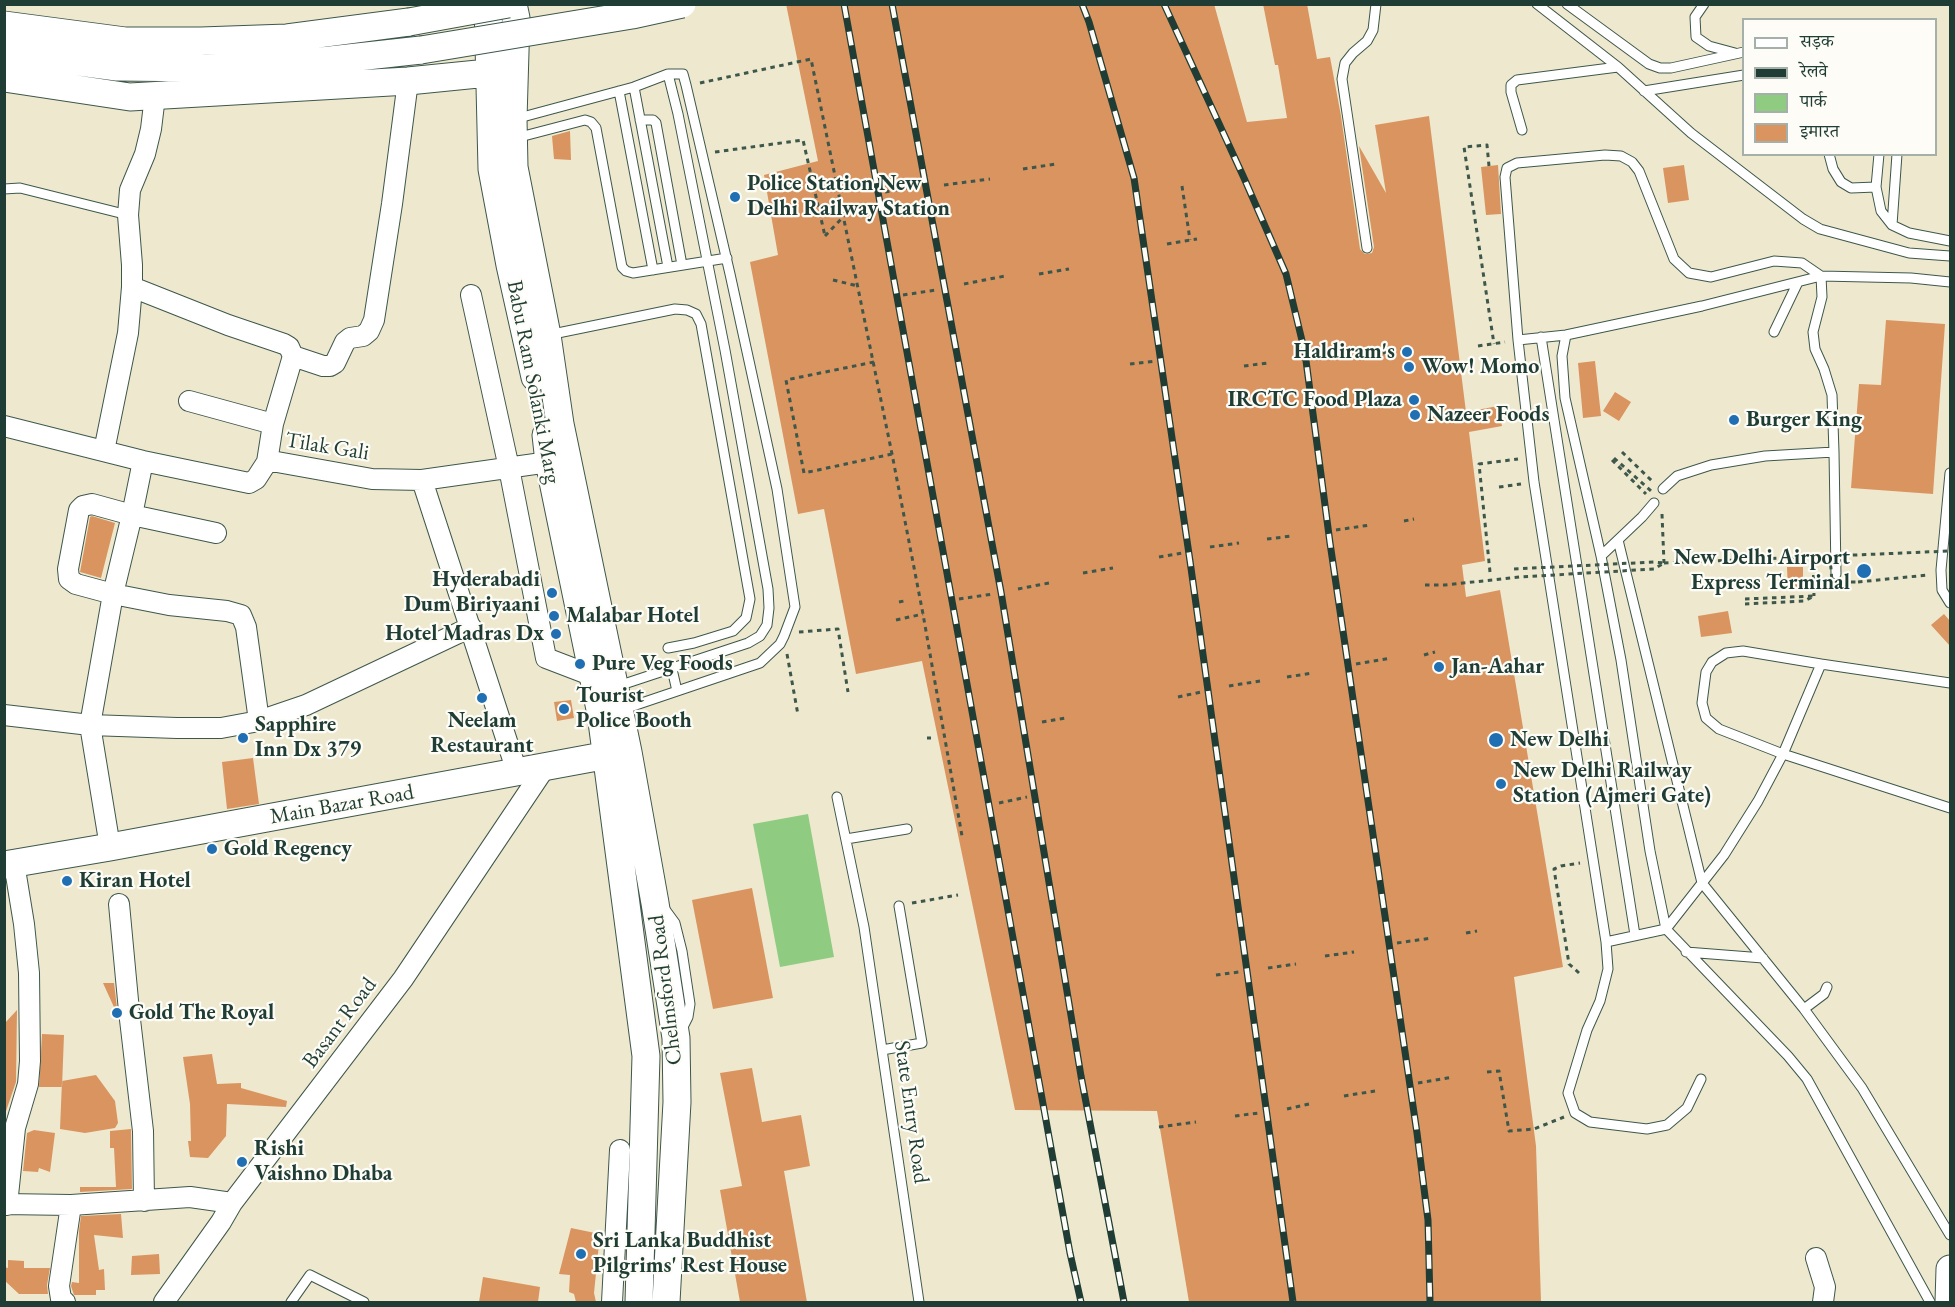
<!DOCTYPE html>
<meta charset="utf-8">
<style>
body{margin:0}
#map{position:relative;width:1955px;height:1307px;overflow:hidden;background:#eee9ce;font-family:"EB Garamond","Noto Serif Devanagari",serif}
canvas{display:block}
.frame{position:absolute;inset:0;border:6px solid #1f3d34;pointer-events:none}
.legend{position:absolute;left:1742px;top:18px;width:195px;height:138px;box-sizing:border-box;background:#fdfcf7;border:2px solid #a4b0a9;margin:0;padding:8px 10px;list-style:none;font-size:18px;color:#1f3d34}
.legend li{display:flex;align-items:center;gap:12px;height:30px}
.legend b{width:30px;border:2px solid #a4b0a9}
</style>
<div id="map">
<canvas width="1955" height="1307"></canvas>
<div class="frame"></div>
<ul class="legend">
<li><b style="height:8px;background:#fff"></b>सड़क</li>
<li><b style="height:8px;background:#1f3d34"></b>रेलवे</li>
<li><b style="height:16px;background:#8fcc82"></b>पार्क</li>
<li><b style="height:16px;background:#da9460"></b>इमारत</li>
</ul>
</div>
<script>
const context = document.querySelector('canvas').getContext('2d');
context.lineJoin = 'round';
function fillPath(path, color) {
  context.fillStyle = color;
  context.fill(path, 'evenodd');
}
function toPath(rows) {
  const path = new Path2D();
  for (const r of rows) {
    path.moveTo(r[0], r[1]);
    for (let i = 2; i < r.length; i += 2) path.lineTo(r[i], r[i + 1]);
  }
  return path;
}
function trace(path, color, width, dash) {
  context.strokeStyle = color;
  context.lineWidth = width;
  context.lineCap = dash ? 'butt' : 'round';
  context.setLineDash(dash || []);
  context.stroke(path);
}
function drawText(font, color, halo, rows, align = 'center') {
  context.font = font + ' "EB Garamond",serif';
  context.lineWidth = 4.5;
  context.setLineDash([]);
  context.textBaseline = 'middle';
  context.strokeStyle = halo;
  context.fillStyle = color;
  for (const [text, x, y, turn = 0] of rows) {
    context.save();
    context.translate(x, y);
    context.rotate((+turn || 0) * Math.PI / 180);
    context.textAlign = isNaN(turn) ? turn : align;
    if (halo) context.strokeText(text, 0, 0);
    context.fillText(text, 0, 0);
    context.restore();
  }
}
const green = toPath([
 [808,814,834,957,780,967,753,824]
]);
const building = toPath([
 [786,4,1214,4,1247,122,1287,118,1278,65,1275,65,1263,4,1307,4,1317,59,1330,57,1341,116,1360,249,1365,254,1372,253,1374,247,1359,146,1386,193,1375,125,1429,116,1466,412,1498,406,1502,426,1469,432,1485,561,1462,565,1466,597,1500,590,1563,967,1514,977,1536,1146,1541,1302,1189,1302,1157,1111,1015,1110,922,661,856,674,824,509,798,514,750,262,778,255,764,175,818,161],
 [570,131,571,160,554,159,552,136],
 [1498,165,1501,214,1486,215,1481,167],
 [1684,165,1689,200,1668,203,1663,168],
 [1886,320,1945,324,1933,494,1851,488,1859,384,1881,385],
 [1595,361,1601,416,1583,418,1578,363],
 [1615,392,1631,402,1619,421,1603,411],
 [92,516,115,523,101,578,80,572,90,517],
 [1787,567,1803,567,1803,589,1788,590],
 [1728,611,1732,633,1701,637,1698,616],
 [1944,614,1950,621,1950,646,1931,625],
 [571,700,574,718,557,721,554,702],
 [253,758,259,804,227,809,222,762],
 [752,888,773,998,713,1009,692,900],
 [103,983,114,983,118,1016],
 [17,1010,16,1082,4,1117,6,1048,4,1048,4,1024],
 [42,1034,64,1035,62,1087,39,1087],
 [212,1054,217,1084,241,1083,241,1088,287,1101,286,1107,227,1104,226,1136,208,1158,190,1157,188,1141,191,1141,190,1104,183,1057],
 [752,1068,762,1122,801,1115,810,1166,784,1171,807,1302,740,1302,720,1190,742,1186,720,1073],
 [96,1075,115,1101,118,1123,115,1128,85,1133,60,1129,62,1081],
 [131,1129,132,1189,80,1192,80,1187,116,1187,114,1148,110,1148,110,1131],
 [34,1130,55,1133,50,1172,39,1168,38,1172,23,1171,27,1133],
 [121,1214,123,1238,94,1235,99,1270,104,1269,105,1290,96,1290,96,1295,74,1295,71,1286,72,1282,79,1283,79,1231,81,1216],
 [571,1228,600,1234,594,1293,596,1302,576,1302,574,1294,569,1292,570,1275,559,1274],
 [159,1254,160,1274,131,1275,132,1256],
 [8,1260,24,1261,24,1268,50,1268,47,1285,48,1294,19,1294,4,1280,4,1267,8,1268],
 [483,1277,540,1287,538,1302,479,1302]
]);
const path = toPath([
 [700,83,811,59,892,454,923,614,962,836],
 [715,152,803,140,825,236],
 [1489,166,1487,145,1464,147,1494,344],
 [1023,169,1056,164],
 [944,185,990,179],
 [1182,186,1190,240],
 [885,192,917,186],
 [825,236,844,216],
 [1167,244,1197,239],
 [1039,274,1069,269],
 [833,280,858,286],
 [964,284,1005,276],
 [903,295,936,290],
 [1478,346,1505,342],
 [1365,356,1411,348],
 [874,362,786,380,804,473,892,454],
 [1130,364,1156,361],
 [1244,366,1268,363],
 [1622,452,1653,482],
 [1614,458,1651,491],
 [1612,460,1646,494],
 [1499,487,1521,484],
 [1662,514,1664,563],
 [1404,521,1414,519],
 [1336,530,1370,525],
 [1267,539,1292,536],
 [1210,547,1239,543],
 [1159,557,1183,553],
 [1813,557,1814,596],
 [1490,572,1479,464,1518,459],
 [1083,573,1113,568],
 [1858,582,1928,575],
 [1018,589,1049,583],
 [959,599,993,594],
 [1745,599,1814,596,1804,601,1745,604],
 [899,602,904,601],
 [896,620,923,614],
 [799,632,838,629,848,692],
 [787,654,798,715],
 [1424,655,1435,652],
 [1356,664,1391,658],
 [1287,677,1313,673],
 [1229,686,1260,681],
 [1178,697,1201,692],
 [1042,722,1066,718],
 [927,738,931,738],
 [999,803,1027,797],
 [912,903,958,895],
 [1466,933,1477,931],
 [1397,943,1432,938],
 [1325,956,1354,952],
 [1268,968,1296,964],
 [1579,973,1569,964,1554,869,1561,866,1580,863],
 [1216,975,1239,972],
 [1487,1072,1499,1071,1509,1131,1534,1129,1564,1117],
 [1418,1083,1453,1077],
 [1344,1096,1375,1091],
 [1287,1109,1313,1103],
 [1235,1116,1259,1113],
 [1159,1127,1196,1122]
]);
const lane = toPath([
 [1537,4,1618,67,1691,133,1803,219,1820,229,1909,253,1950,256],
 [1567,4,1649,64,1660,68,1671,68,1744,52],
 [1704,4,1695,17,1696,37,1709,46,1735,53],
 [634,87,668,267],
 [619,91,653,270],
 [1644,91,1744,75],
 [515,119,634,87,668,74,678,114,725,350,768,589,769,608,767,625,760,636,748,643,618,686],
 [640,120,653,120,656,123,682,265],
 [1522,130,1511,92,1511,85,1517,80,1618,67],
 [516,138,585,120,591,122,596,128,622,267,626,271,633,273,727,258],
 [1829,154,1833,169,1841,182,1851,188,1876,187],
 [1879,154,1876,187,1881,211,1892,225,1909,233,1950,241],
 [4,189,20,188,128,215],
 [1892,225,1897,154],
 [1367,248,1342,79,1345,63,1353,53,1367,41,1373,30,1376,4],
 [1950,282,1911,278,1821,276,1702,306,1566,335,1518,340,1534,482,1606,942,1666,929,1724,855,1758,801,1783,754,1821,664,1950,683],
 [1774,332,1798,282],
 [548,335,675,309,687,310,696,314,701,324,750,599,746,618,733,631,694,643,668,648],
 [1566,335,1562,356,1565,398,1601,556,1621,660,1650,851,1666,929,1788,1056,1807,1079,1930,1302],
 [1541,337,1635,935],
 [1518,340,1505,177,1507,168,1517,163,1605,155,1621,156,1632,162,1639,171,1674,259,1689,273,1711,277,1774,261,1802,263,1821,276,1822,297,1813,332,1815,349,1824,369,1832,395,1834,452,1765,456,1711,465,1677,476,1663,489],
 [1834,452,1836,574],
 [1950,473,1941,570,1942,590,1950,603],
 [1618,540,1702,883,1804,1009,1862,1088,1950,1235],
 [1601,556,1642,517,1654,503],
 [1821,664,1743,651,1726,653,1712,662,1706,672,1702,703,1706,718,1719,729,1783,754,1950,808],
 [672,669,677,691],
 [621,710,760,663,780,644,784,636,795,607,777,489,730,274,686,85,683,74,668,74],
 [837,797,864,927,919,1302],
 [846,839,907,829],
 [664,908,675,923,682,951,690,1004,688,1017,682,1029],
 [1606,942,1608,969,1600,1001,1587,1030,1568,1093,1575,1113,1590,1122,1647,1129,1667,1125,1687,1108,1701,1079],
 [1686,952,1763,958],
 [1804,1009,1824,994,1827,987],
 [882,1050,922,1043,899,906],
 [291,1302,310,1275,364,1302]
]);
const street = toPath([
 [132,287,228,325,284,344,289,347,293,356,323,366,330,366,335,363,345,342,350,338,363,336,369,331,374,320,392,204,408,81],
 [471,295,509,468,546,658,593,676],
 [189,401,273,424],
 [4,426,143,461,249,483,256,479,267,462,277,462,372,479,422,480,549,462],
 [104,451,128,333,132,287,132,265,128,215,130,190,145,154,151,129,155,96],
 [267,462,273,424,293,356],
 [422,480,517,772],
 [216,533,132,515,92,504,83,506,79,510,68,569,69,579,76,584,113,594,169,605,227,611,241,615,246,627,259,721],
 [4,715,90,725,177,728,221,728,259,721,306,705,471,627],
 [110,847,90,725,113,594,132,515,143,461],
 [119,904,129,1011,143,1131,144,1201],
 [4,1204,71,1205,190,1197,232,1203],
 [7,1205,15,1128,28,1084,30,1061,29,973,24,924,14,863],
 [1816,1258,1825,1287,1823,1302],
 [65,1302,61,1299,59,1286,71,1205],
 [164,1302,221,1222,232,1203,403,979,546,766],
 [612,1302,620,1150]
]);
const secondary = toPath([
 [488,4,492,169,510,265,535,377],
 [513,4,516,18,513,119,514,167,547,335,560,424,628,752,655,903,676,1038,677,1102,666,1302],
 [4,25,125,41,201,41,287,38,409,22],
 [4,52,117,67,206,68,294,64,421,50],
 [4,78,130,97,408,81,508,71],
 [546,435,549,462,601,714,646,1056,639,1302],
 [4,865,110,847,608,755],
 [1949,1302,1950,1269]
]);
const rail = toPath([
 [844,4,1070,1253,1081,1302],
 [892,4,1001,592,1081,1076,1124,1302],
 [1082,4,1089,22,1134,178,1190,561,1293,1302],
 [1164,4,1244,178,1286,274,1305,353,1330,543,1417,1133,1428,1220,1430,1302]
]);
const pathBridge = toPath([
 [1830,556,1832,582,1858,582],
 [1664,563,1950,551],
 [1425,585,1445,585,1520,577,1654,569,1664,563,1654,562,1513,569]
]);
const secondaryBridge = toPath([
 [409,22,508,4],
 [421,50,632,15,682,4]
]);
const markers = [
 [735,197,6,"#1f6fb2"],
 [1407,352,6,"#1f6fb2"],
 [1409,367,6,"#1f6fb2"],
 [1414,400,6,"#1f6fb2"],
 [1415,415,6,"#1f6fb2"],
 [1734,420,6,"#1f6fb2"],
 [1864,571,8,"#1f6fb2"],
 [552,593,6,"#1f6fb2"],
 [554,616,6,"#1f6fb2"],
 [556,634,6,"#1f6fb2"],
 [580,664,6,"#1f6fb2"],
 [1439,667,6,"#1f6fb2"],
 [482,698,6,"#1f6fb2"],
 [564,709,6,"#1f6fb2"],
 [243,738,6,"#1f6fb2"],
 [1496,740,8,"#1f6fb2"],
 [1501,784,6,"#1f6fb2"],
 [212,849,6,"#1f6fb2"],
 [67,881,6,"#1f6fb2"],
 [117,1013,6,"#1f6fb2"],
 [242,1162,6,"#1f6fb2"],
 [581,1254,6,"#1f6fb2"]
];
const poiNames = [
 ["Police Station New",747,184],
 ["Delhi Railway Station",747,209],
 ["Haldiram's",1395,352,"right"],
 ["Wow! Momo",1421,367],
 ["IRCTC Food Plaza",1402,400,"right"],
 ["Nazeer Foods",1427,415],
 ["Burger King",1746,420],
 ["New Delhi Airport",1850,558,"right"],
 ["Express Terminal",1850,583,"right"],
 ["Hyderabadi",540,580,"right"],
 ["Dum Biriyaani",540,605,"right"],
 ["Malabar Hotel",566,616],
 ["Hotel Madras Dx",544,634,"right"],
 ["Pure Veg Foods",592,664],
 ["Jan-Aahar",1451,667],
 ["Tourist",576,696],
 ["Police Booth",576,721],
 ["Neelam",482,721,"center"],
 ["Restaurant",482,746,"center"],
 ["Sapphire",255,725],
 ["Inn Dx 379",255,750],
 ["New Delhi",1510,740],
 ["New Delhi Railway",1513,771],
 ["Station (Ajmeri Gate)",1513,796],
 ["Gold Regency",224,849],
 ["Kiran Hotel",79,881],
 ["Gold The Royal",129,1013],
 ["Rishi",254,1149],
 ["Vaishno Dhaba",254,1174],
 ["Sri Lanka Buddhist",593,1241],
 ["Pilgrims' Rest House",593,1266]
];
const streetNames = [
 ["Babu Ram Solanki Marg",533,382,79],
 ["Tilak Gali",327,447,9],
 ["Main Bazar Road",342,805,-10],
 ["Chelmsford Road",666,990,-97],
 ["Basant Road",340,1023,-53],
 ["State Entry Road",911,1112,82]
];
fillPath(green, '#8fcc82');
fillPath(building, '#da9460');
trace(lane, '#3e574b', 11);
trace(street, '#3e574b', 22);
trace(secondary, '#3e574b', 29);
trace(path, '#3e574b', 3, [4.5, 4.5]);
trace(lane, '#fff', 9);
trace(street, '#fff', 20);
trace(secondary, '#fff', 27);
trace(rail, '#1f3d34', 7);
trace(rail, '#fdfcf7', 4.5, [14]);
trace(secondaryBridge, '#3e574b', 29, []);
trace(pathBridge, '#3e574b', 3, [4.5, 4.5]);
trace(secondaryBridge, '#fff', 27);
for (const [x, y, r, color] of markers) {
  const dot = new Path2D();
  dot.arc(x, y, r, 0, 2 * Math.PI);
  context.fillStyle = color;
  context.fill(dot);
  trace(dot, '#fdfcf7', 2);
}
drawText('bold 22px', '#1f3d34', '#fdfcf7', poiNames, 'left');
drawText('22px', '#1f3d34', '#fdfcf7', streetNames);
</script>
